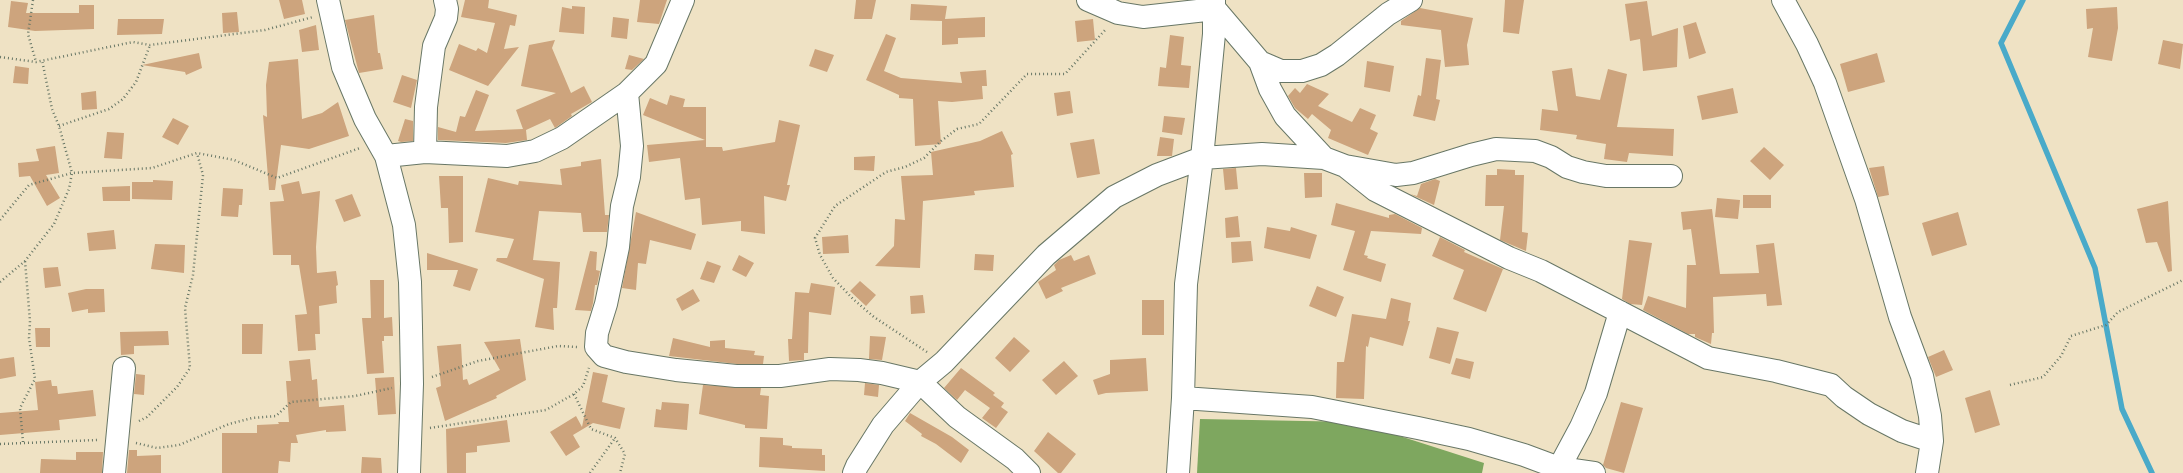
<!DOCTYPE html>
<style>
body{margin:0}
canvas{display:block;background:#efe2c4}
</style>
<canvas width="2183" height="473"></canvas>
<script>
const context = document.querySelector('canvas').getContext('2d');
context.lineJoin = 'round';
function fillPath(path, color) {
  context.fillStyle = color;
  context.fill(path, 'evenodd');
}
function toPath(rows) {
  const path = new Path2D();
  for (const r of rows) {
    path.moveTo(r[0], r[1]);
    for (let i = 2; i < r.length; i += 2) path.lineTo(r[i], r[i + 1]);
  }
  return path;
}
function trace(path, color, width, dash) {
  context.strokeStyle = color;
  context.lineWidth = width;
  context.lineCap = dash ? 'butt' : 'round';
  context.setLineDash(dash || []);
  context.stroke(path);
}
const forest = toPath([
 [1200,419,1356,422,1484,463,1482,473,1197,473]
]);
const stream = toPath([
 [2023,0,2001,43,2095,268,2122,409,2152,473]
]);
const building = toPath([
 [279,0,302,0,305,14,284,19],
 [465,0,489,0,488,8,517,15,515,26,510,25,504,49,519,47,488,86,449,70,459,44,476,51,478,48,487,53,495,23,461,17],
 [640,0,667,0,659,24,637,22],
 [856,0,876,0,872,19,854,19],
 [1505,0,1524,0,1519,34,1503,32],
 [11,1,28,3,26,13,79,13,79,5,94,5,94,29,35,31,8,27],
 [1647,1,1652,36,1678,28,1677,67,1643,71,1640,39,1630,41,1625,4],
 [911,4,947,6,945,19,985,17,985,37,958,38,958,44,942,45,942,21,910,20],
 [572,6,585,7,584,34,559,32,562,7,572,9],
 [2117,7,2118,28,2112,61,2088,57,2093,28,2087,29,2086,9],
 [1420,8,1473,18,1467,45,1469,65,1445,67,1441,30,1401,25,1401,21],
 [237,12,239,32,223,33,222,13],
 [374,15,378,53,380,53,383,69,359,73,345,20],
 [613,17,629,19,627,39,611,37],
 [118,19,164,19,162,34,117,35],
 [1093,19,1095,40,1077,42,1075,21],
 [1696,22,1706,53,1689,59,1683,26],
 [316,25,319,50,302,52,299,30],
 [886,34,896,38,884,71,901,78,962,83,960,72,986,70,987,86,982,86,983,99,952,102,938,101,941,144,915,146,913,99,899,98,899,95,866,80],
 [1170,35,1184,37,1181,65,1191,66,1189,88,1158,86,1160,67,1166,68],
 [555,40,552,48,571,93,584,86,592,102,571,114,572,116,555,128,550,119,526,130,527,140,506,143,438,140,438,127,456,132,460,116,465,117,476,90,489,95,475,131,523,129,516,110,556,93,521,86,529,45],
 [2163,40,2183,44,2180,69,2158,64],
 [815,49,834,55,827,72,809,66],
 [199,53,202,68,186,75,185,72,142,65],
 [1877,53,1885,82,1848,92,1840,64],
 [629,55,644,59,632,70,625,69],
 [1426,58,1441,60,1436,99,1440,100,1435,121,1413,116,1418,95,1421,96],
 [298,59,302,119,322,113,338,102,349,136,309,149,281,145,275,190,269,190,263,115,267,117,266,85,269,62],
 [1367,61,1394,66,1390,92,1364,87],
 [15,66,29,68,28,84,13,83],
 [1572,68,1576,96,1600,100,1608,69,1627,74,1617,127,1674,129,1673,156,1629,153,1627,162,1604,159,1606,144,1576,139,1577,135,1540,130,1542,109,1558,111,1552,71],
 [402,75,417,80,411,108,393,102],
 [1307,84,1329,94,1318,106,1352,122,1360,108,1376,115,1370,129,1378,133,1368,155,1328,138,1331,130,1312,114,1308,119,1295,108,1288,96,1295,88,1300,93],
 [1733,88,1738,113,1702,120,1697,96],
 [96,91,97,109,82,110,81,93],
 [1070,91,1073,113,1057,116,1054,93],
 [670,95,685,99,683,107,706,107,706,147,722,147,723,151,775,142,779,120,800,125,787,185,790,185,786,201,764,196,765,234,741,231,741,221,702,225,700,198,685,200,680,158,649,162,647,145,705,140,643,115,650,98,667,105],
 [1164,116,1185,118,1182,135,1162,132],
 [173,118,189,126,178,145,162,137],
 [405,119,413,121,413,141,401,142,398,141],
 [1002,131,1013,154,1011,155,1014,187,974,191,975,195,923,201,920,268,875,266,894,246,895,219,905,220,901,176,933,175,931,152,980,141],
 [107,132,124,133,122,159,104,158],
 [1160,137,1174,139,1172,156,1157,156],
 [1094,139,1100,174,1077,178,1070,143],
 [55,146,59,173,46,175,60,198,47,206,30,176,19,177,18,163,39,161,36,149],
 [1764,147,1784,165,1770,180,1750,161],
 [875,156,874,171,854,170,854,157],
 [601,159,605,215,609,215,607,232,583,232,581,213,539,211,533,260,560,262,557,308,553,308,554,330,535,327,544,279,496,261,497,258,507,258,514,239,475,232,488,178,518,185,519,181,562,185,560,169,581,166,581,162],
 [1884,166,1889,195,1878,197,1869,168],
 [1236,168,1238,189,1225,190,1223,169],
 [1497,169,1515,170,1515,175,1524,175,1522,232,1528,233,1526,251,1500,240,1504,206,1485,206,1486,175,1497,175],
 [1304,173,1322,173,1322,197,1305,198],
 [439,176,463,176,463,242,449,243,448,208,441,208],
 [1435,179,1440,181,1434,205,1410,194,1417,196,1421,184],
 [153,180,173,181,172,200,132,199,132,182,153,182],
 [299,181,302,194,320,191,316,247,317,273,336,271,338,285,336,286,337,303,319,306,320,334,315,334,316,350,298,351,295,315,307,314,299,265,291,265,291,255,273,255,270,202,284,201,281,185],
 [130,186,130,201,103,201,102,187],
 [223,188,243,189,242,205,239,205,238,217,221,216],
 [352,194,361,216,344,222,335,200],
 [1743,195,1771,195,1771,208,1743,208],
 [1717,198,1740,200,1738,219,1715,217],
 [2168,201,2172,271,2168,272,2157,242,2146,243,2137,209],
 [1336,203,1389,218,1389,215,1395,214,1422,228,1421,234,1371,231,1364,255,1368,256,1367,258,1386,264,1381,282,1343,270,1355,231,1331,225],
 [1712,209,1720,274,1759,273,1756,245,1774,243,1782,305,1767,306,1766,294,1713,297,1714,333,1712,333,1711,344,1695,337,1695,334,1688,334,1643,310,1648,296,1686,308,1687,265,1696,265,1691,229,1683,230,1681,212],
 [636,212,696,234,691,250,650,240,646,264,638,263,636,290,622,288],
 [1958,212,1967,245,1932,256,1922,223],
 [1238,216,1240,237,1226,238,1225,218],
 [1267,227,1290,231,1291,227,1317,235,1310,259,1264,248],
 [114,230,116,249,89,251,87,233],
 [848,235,849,253,823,254,822,237],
 [1440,237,1465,250,1464,252,1503,269,1486,312,1453,299,1464,270,1432,256],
 [1629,240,1652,243,1642,305,1630,304,1622,299],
 [1251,241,1253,261,1232,263,1231,242],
 [155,244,185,245,184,273,151,269],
 [590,251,597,252,596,270,600,271,597,285,595,285,593,303,591,311,575,310],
 [427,253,478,269,470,291,453,286,458,270,427,270],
 [975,254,994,255,993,271,974,270],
 [739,255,754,263,746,277,732,270],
 [1071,255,1074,261,1089,255,1096,274,1061,288,1063,291,1046,299,1038,282,1056,270,1054,265,1059,260],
 [707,261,721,266,714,283,700,279],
 [58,267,61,286,45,288,43,268],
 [370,280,384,280,384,318,392,317,393,336,384,336,384,341,382,341,384,373,367,374,362,318,371,318],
 [860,281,876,295,866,306,850,291],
 [811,283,835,287,831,315,809,312,808,353,804,353,804,360,789,361,788,339,792,339,795,292,809,293],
 [1317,286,1344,297,1336,317,1309,306],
 [86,289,104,289,105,312,88,313,88,309,72,312,68,293],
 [693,289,700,301,682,311,676,299],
 [923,295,925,313,911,314,910,296],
 [1391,298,1411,303,1408,321,1410,321,1403,346,1370,337,1368,347,1366,346,1364,399,1336,398,1337,362,1344,362,1352,314,1386,319],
 [1142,300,1164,300,1164,335,1142,335],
 [242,324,263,324,262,354,242,354],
 [1437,327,1459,332,1450,364,1429,358],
 [35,328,50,328,50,347,36,347],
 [168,331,169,345,134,346,134,354,121,355,120,332],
 [870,336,886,337,882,360,869,359],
 [1014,337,1030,351,1010,372,995,358],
 [673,338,710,347,710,341,725,340,725,348,755,351,754,355,764,356,763,364,737,364,669,356],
 [520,339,526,380,496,396,497,398,445,421,436,388,441,386,437,346,461,344,463,380,467,379,469,385,500,370,484,342],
 [1944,350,1953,370,1936,377,1928,357],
 [14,357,16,376,0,379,0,359],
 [1146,358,1148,391,1106,393,1098,395,1093,380,1110,374,1110,360],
 [1456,358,1474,362,1470,379,1451,374],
 [310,359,312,380,317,379,319,407,344,405,346,431,326,432,326,430,296,435,298,443,291,443,290,462,279,461,278,473,222,473,222,433,257,433,257,425,279,424,278,422,289,422,286,381,291,381,289,361],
 [1064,361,1078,376,1056,395,1042,380],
 [961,368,995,393,993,395,1004,403,1001,407,1008,412,996,428,982,418,990,408,965,390,957,400,944,388],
 [593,372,608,375,602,402,625,408,620,429,593,423,573,435,580,447,566,456,550,432,576,416,582,427],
 [136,374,145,375,144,395,134,394],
 [394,377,396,414,378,415,375,378],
 [51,380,52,386,57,386,58,394,93,390,96,416,59,420,60,430,0,435,0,413,38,410,35,382],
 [865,383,879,385,878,397,864,395],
 [703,385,761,388,760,395,769,396,767,429,745,428,745,425,699,414],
 [1990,390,2000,425,1975,433,1965,398],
 [662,402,689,404,687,430,654,427,656,409,661,410],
 [1621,402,1643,408,1624,473,1606,468,1603,465],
 [910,413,952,437,969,450,961,463,936,444,921,436,922,434,905,421],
 [507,420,510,442,477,446,477,452,466,453,466,473,447,473,446,429],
 [1048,432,1076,454,1061,473,1058,473,1034,451],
 [760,437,783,438,783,445,792,446,792,448,822,449,822,455,825,455,825,471,759,467],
 [129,450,137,450,137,456,161,455,161,473,127,473],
 [76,452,103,452,102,473,40,473,41,459,76,460],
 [362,457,381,458,382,473,361,473]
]);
const path = toPath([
 [33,0,28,34,36,62],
 [0,57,36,62,133,42,150,45,265,30,313,17],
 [59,126,109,109,123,99,136,82,150,45],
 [0,220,29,185,72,173,152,168,197,153,234,160,277,178,360,148],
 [0,282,25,261,54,224,69,189,72,173,59,126,52,109,42,60],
 [927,352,874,317,853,299,833,278,820,255,815,238,835,206,886,172,905,167,924,158,941,141,957,129,979,124,1027,74,1065,74,1106,29],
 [432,377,478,361,558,346,577,347],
 [2010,385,2043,377,2061,356,2071,336,2106,325,2118,312,2183,280],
 [574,394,591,429,615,438,625,454,620,473],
 [139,421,147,417,177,387,190,368,185,308,193,275,203,175,197,153],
 [430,428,546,410,574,394,583,386,589,368],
 [23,442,20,408,35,379,29,338,30,321,25,261],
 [136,443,157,448,179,445,229,424,252,418,276,416,291,402,355,396,392,388],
 [0,444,97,440],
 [590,473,615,438]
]);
const minor = toPath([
 [328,0,343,67,365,119,386,156,404,225,410,282,411,327,412,384,409,473],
 [1088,0,1118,13,1143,17,1215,9,1260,62,1281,71,1302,71,1321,65,1337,55,1388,14,1411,0],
 [1783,0,1807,44,1825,83,1866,199,1900,317,1922,376,1930,416,1932,441,1927,473],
 [1260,62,1270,89,1285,116,1324,158,1345,166,1396,175,1413,173,1471,155,1496,149,1535,151,1551,157,1567,167,1583,172,1606,176,1671,176],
 [627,93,632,146,629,177,622,206,618,247,606,304,597,333,596,347,604,356,626,362,676,370,736,376,780,376,830,369,859,370,882,373,920,382,957,417,1015,459,1029,473],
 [425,152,426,107,434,46,446,18,447,9,445,0],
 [386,156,425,152,507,156,535,151,562,138,627,93,656,64,683,0],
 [1345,166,1375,190,1509,258,1541,271,1708,358,1776,371,1831,385,1844,397,1869,414,1902,431,1932,441],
 [1183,398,1312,407,1418,428,1469,439,1524,455,1559,468,1557,473],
 [114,473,124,368],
 [854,473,857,466,883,425,920,382,944,362,1046,255,1114,197,1157,175,1202,158,1262,154,1324,158],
 [1178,473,1183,398,1186,284,1202,158,1214,34,1214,0],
 [1594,473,1559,468,1581,427,1596,393,1620,312]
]);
fillPath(forest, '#7ea75f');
trace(stream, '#49aac9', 5.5);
fillPath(building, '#cda47d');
trace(minor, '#687766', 24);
trace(path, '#687766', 2.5, [1, 3]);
trace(minor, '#fff', 22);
</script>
